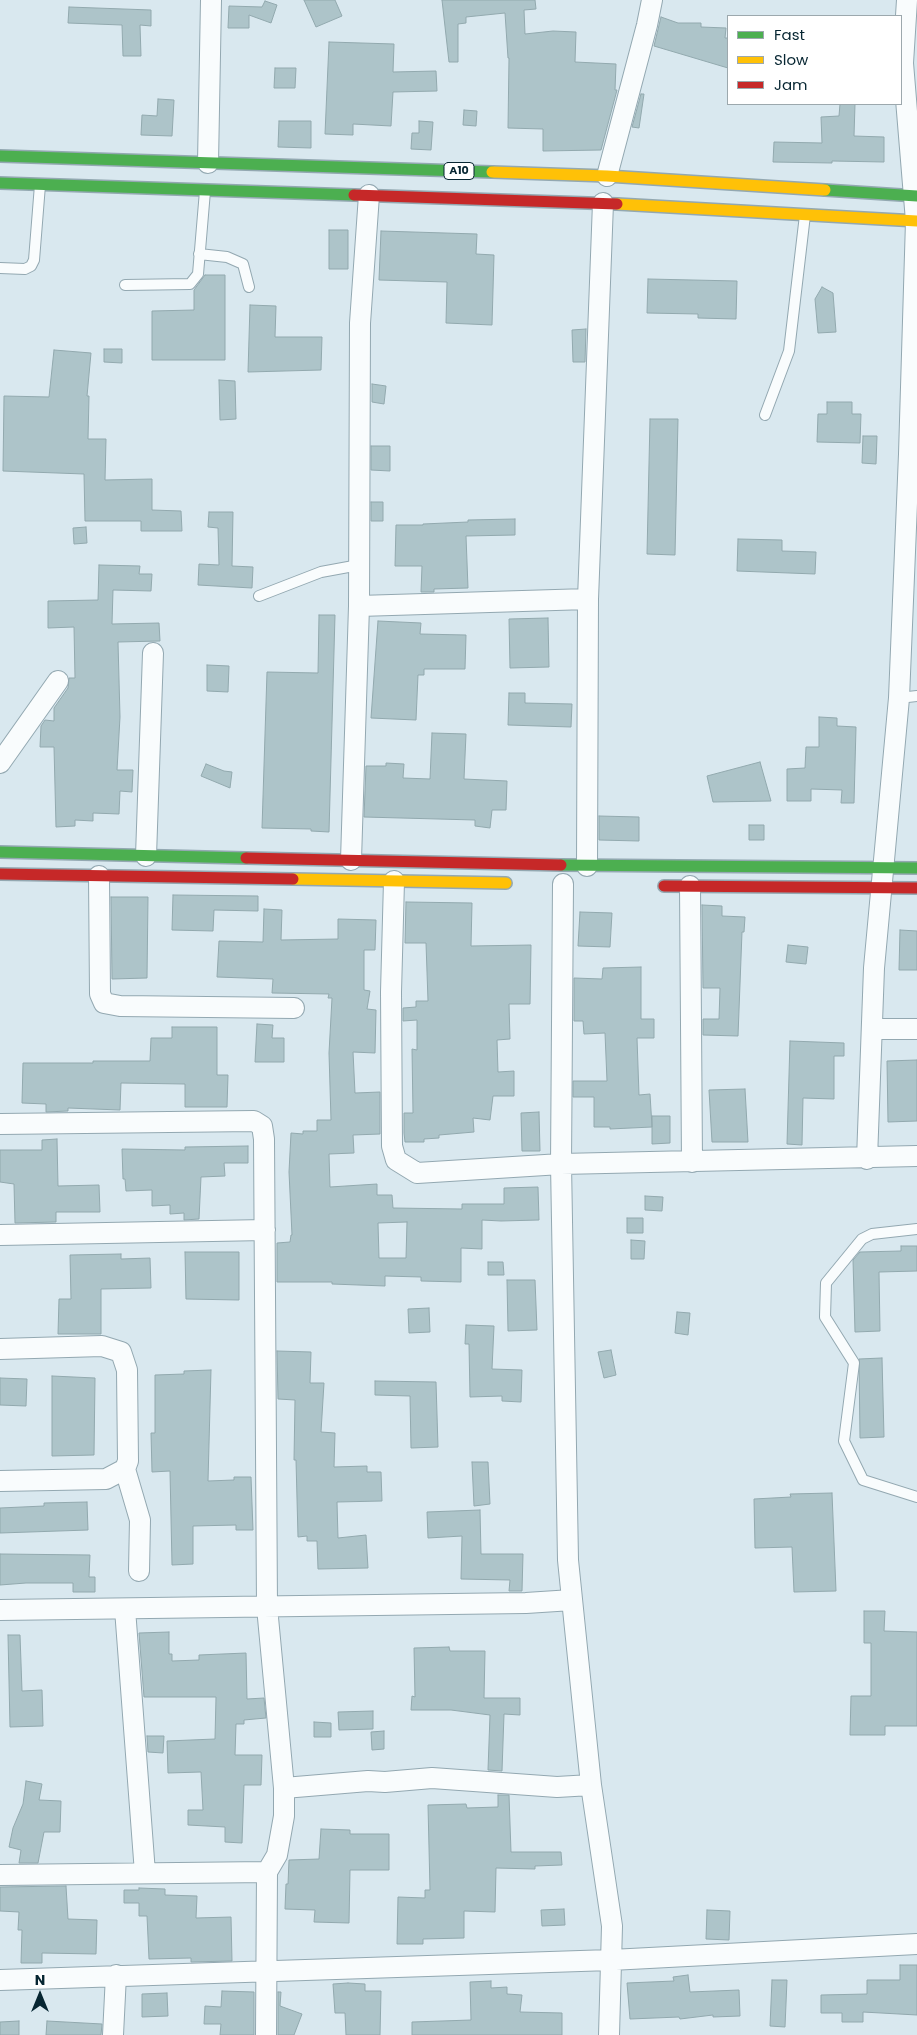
<!DOCTYPE html>
<style>
body{margin:0}
#map{position:relative;width:917px;height:2035px;overflow:hidden;background:#d9e8ef;font-family:Poppins,sans-serif}
canvas{display:block}
.legend{position:absolute;left:727px;top:15px;width:175px;height:90px;box-sizing:border-box;background:#fff;border:1px solid #9ca8ad;margin:0;padding:6px 9px;list-style:none;font-size:15px;color:#072632}
.legend li{display:flex;align-items:center;gap:10px;height:25px}
.legend b{width:25px;border:1px solid #9ca8ad}
.north{position:absolute;left:15px;top:1970px;width:50px;height:50px;-webkit-text-stroke:4px #fff;paint-order:stroke;rotate:0deg;font-size:14px;font-weight:700;line-height:20px;text-align:center;color:#072632}
.north::after{content:'';display:block;margin:auto;width:18px;height:22px;background:#072632;clip-path:polygon(50% 0,100% 100%,50% 72%,0 100%)}
</style>
<div id="map">
<canvas width="917" height="2035"></canvas>
<ul class="legend">
<li><b style="height:6px;background:#4caf50"></b>Fast</li>
<li><b style="height:6px;background:#ffc107"></b>Slow</li>
<li><b style="height:6px;background:#c62828"></b>Jam</li>
</ul>
<div class="north">N</div>
</div>
<script>
const context = document.querySelector('canvas').getContext('2d');
context.lineJoin = 'round';
function fillPath(path, color) {
  context.fillStyle = color;
  context.fill(path, 'evenodd');
}
function toPath(rows) {
  const path = new Path2D();
  for (const r of rows) {
    path.moveTo(r[0], r[1]);
    for (let i = 2; i < r.length; i += 2) path.lineTo(r[i], r[i + 1]);
  }
  return path;
}
function trace(path, color, width, dash) {
  context.strokeStyle = color;
  context.lineWidth = width;
  context.lineCap = dash ? 'butt' : 'round';
  context.setLineDash(dash || []);
  context.stroke(path);
}
function drawText(font, color, halo, rows, align = 'center') {
  context.font = font + ' Poppins,sans-serif';
  context.lineWidth = 4.5;
  context.setLineDash([]);
  context.textBaseline = 'middle';
  context.strokeStyle = halo;
  context.fillStyle = color;
  for (const [text, x, y, turn = 0] of rows) {
    context.save();
    context.translate(x, y);
    context.rotate((+turn || 0) * Math.PI / 180);
    context.textAlign = isNaN(turn) ? turn : align;
    if (halo) context.strokeText(text, 0, 0);
    context.fillText(text, 0, 0);
    context.restore();
  }
}
const building = toPath([
 [304,0,335,0,342,16,316,27,304,0],
 [442,0,535,0,536,9,524,10,525,34,553,31,576,32,575,62,616,64,615,90,617,90,601,150,543,151,543,129,508,128,509,58,508,58,505,13,466,17,466,23,458,24,458,62,449,62,442,0],
 [265,1,277,5,271,23,249,15,249,28,228,28,229,6,262,7,265,1],
 [69,7,151,10,151,26,140,25,141,56,123,56,122,25,68,23,69,7],
 [661,17,678,23,701,23,701,27,726,28,725,38,728,38,728,68,654,46,661,17],
 [329,42,394,44,393,72,436,71,437,91,393,92,391,126,353,124,353,135,325,134,329,42],
 [275,68,296,68,295,88,274,88,275,68],
 [641,94,644,94,639,128,632,127,641,94],
 [158,99,174,100,172,136,141,135,142,115,157,116,158,99],
 [840,104,855,104,854,136,884,137,884,162,832,161,832,163,773,162,774,142,822,143,821,117,839,116,840,104],
 [464,110,477,111,476,126,463,125,464,110],
 [279,121,311,121,311,148,278,147,279,121],
 [419,121,433,122,431,150,411,149,412,133,419,133,419,121],
 [329,230,348,230,348,269,329,269,329,230],
 [381,231,477,234,476,254,494,255,492,325,446,323,447,282,379,280,381,231],
 [205,275,225,275,225,360,152,360,152,311,194,310,194,290,205,275],
 [648,279,737,281,736,319,698,318,698,314,647,313,648,279],
 [822,287,833,293,836,332,818,333,815,299,822,287],
 [250,305,276,306,275,337,322,337,321,370,248,372,250,305],
 [586,329,585,362,573,362,572,330,586,329],
 [104,349,122,349,122,363,104,362,104,349],
 [54,350,91,353,87,396,89,396,88,439,106,439,105,480,152,479,152,510,181,511,182,531,141,531,141,521,85,521,84,474,3,471,4,396,49,397,54,350],
 [219,380,235,381,236,419,220,420,219,380],
 [372,384,386,386,384,404,372,402,372,384],
 [827,402,852,402,852,414,861,414,860,443,817,442,818,414,827,414,827,402],
 [650,419,678,419,675,555,647,554,650,419],
 [863,436,877,436,876,464,862,463,863,436],
 [371,446,390,446,390,471,371,470,371,446],
 [371,502,383,502,383,521,371,521,371,502],
 [209,512,233,512,232,566,253,567,252,588,198,585,199,564,219,565,218,528,208,527,209,512],
 [515,519,515,535,466,536,468,588,434,589,434,592,421,592,422,566,395,566,396,525,423,525,423,524,468,522,468,520,515,519],
 [86,527,87,543,74,544,73,528,86,527],
 [738,539,782,540,782,551,816,552,815,574,737,571,738,539],
 [99,565,140,566,139,574,152,574,151,591,113,590,112,624,159,623,160,641,118,642,120,717,117,770,133,770,132,792,120,791,119,814,93,813,93,821,75,820,75,826,56,827,54,747,40,747,41,726,45,720,54,721,54,708,68,688,69,678,75,678,74,627,48,628,48,601,98,600,99,565],
 [319,615,335,615,329,832,311,831,311,829,262,828,267,672,318,673,319,615],
 [548,618,549,667,510,668,509,619,548,618],
 [378,621,421,623,420,634,466,635,465,669,424,669,424,675,418,675,416,720,371,718,378,621],
 [207,665,229,666,228,692,207,691,207,665],
 [509,693,525,693,525,703,572,704,571,727,508,725,509,693],
 [819,717,837,718,837,726,856,727,854,803,841,803,842,790,811,789,811,801,787,801,787,769,805,768,806,747,819,747,819,717],
 [432,733,466,734,464,779,507,781,506,810,492,810,490,828,475,826,475,820,364,817,366,766,386,766,386,763,404,764,403,778,430,779,432,733],
 [760,762,771,801,713,802,707,776,760,762],
 [206,764,224,771,232,772,230,788,201,776,206,764],
 [599,816,639,817,639,841,599,840,599,816],
 [749,825,764,825,764,840,749,840,749,825],
 [173,895,258,896,258,911,214,910,213,931,172,930,173,895],
 [111,897,148,897,147,978,112,979,111,897],
 [406,902,472,903,471,946,531,945,530,1004,509,1004,510,1039,497,1040,498,1072,514,1071,514,1096,493,1096,490,1120,473,1118,474,1132,439,1135,439,1138,424,1139,424,1142,405,1142,404,1133,404,1113,413,1113,412,1049,417,1050,417,1020,403,1021,403,1008,416,1007,416,1001,428,1001,426,943,405,943,406,902],
 [702,905,722,906,722,916,745,917,744,932,742,932,738,1036,703,1035,703,1019,719,1019,720,988,703,988,702,905],
 [264,909,282,910,281,940,338,939,338,919,376,920,375,950,364,950,364,990,370,991,367,1009,376,1010,375,1053,353,1052,355,1093,380,1092,380,1134,353,1135,354,1153,329,1154,330,1187,377,1184,377,1195,392,1195,393,1208,462,1209,462,1204,504,1204,504,1188,538,1187,539,1220,501,1221,482,1220,482,1249,461,1248,461,1282,421,1281,421,1277,385,1276,385,1286,332,1284,332,1282,277,1282,277,1243,290,1242,291,1235,292,1235,289,1172,291,1133,303,1134,303,1131,317,1131,317,1120,331,1120,329,1053,332,998,328,998,329,994,272,993,273,979,217,977,219,941,263,942,264,909],
 [407,1222,406,1258,379,1258,378,1223,407,1222],
 [580,912,612,913,610,947,578,946,580,912],
 [900,930,917,931,917,970,899,970,900,930],
 [788,945,808,947,806,964,786,962,788,945],
 [641,967,641,1019,654,1019,654,1038,637,1038,639,1095,650,1094,652,1127,610,1129,610,1127,594,1127,594,1097,573,1097,573,1081,607,1081,605,1033,584,1034,583,1021,574,1021,574,978,602,979,603,968,641,967],
 [257,1024,273,1025,272,1038,284,1038,284,1062,255,1062,257,1024],
 [172,1027,217,1027,217,1075,228,1075,227,1107,185,1107,185,1084,121,1083,120,1110,68,1108,68,1111,46,1112,46,1104,22,1103,23,1063,93,1063,93,1061,150,1061,151,1038,172,1038,172,1027],
 [790,1041,844,1043,844,1056,834,1056,834,1099,803,1098,802,1145,787,1144,790,1041],
 [917,1060,917,1121,888,1122,887,1061,917,1060],
 [745,1089,748,1142,712,1142,709,1090,745,1089],
 [539,1112,540,1151,522,1151,521,1113,539,1112],
 [652,1116,670,1116,670,1143,652,1144,652,1116],
 [57,1139,58,1186,99,1185,100,1212,56,1212,56,1222,15,1223,14,1184,0,1182,0,1150,42,1150,42,1140,57,1139],
 [248,1146,248,1163,224,1163,225,1176,201,1177,199,1219,184,1220,184,1213,170,1214,170,1205,152,1206,152,1190,126,1191,125,1179,123,1179,122,1149,185,1150,185,1147,248,1146],
 [645,1196,663,1197,662,1211,645,1210,645,1196],
 [627,1218,643,1218,643,1233,627,1233,627,1218],
 [631,1240,645,1241,644,1259,631,1259,631,1240],
 [901,1246,917,1246,917,1271,879,1272,880,1331,855,1332,853,1260,860,1252,901,1251,901,1246],
 [185,1252,239,1252,239,1300,186,1299,185,1252],
 [121,1254,121,1259,150,1258,151,1288,101,1289,101,1334,58,1334,59,1299,71,1299,70,1255,121,1254],
 [488,1262,503,1262,504,1275,488,1275,488,1262],
 [507,1280,535,1280,537,1330,508,1331,507,1280],
 [429,1308,430,1332,409,1333,408,1309,429,1308],
 [677,1312,690,1313,688,1335,675,1333,677,1312],
 [466,1325,494,1326,492,1369,522,1370,521,1402,502,1401,502,1396,470,1397,469,1344,465,1344,466,1325],
 [611,1350,616,1375,604,1378,598,1352,611,1350],
 [277,1351,311,1352,310,1383,324,1383,321,1432,335,1433,334,1467,367,1466,367,1472,381,1472,382,1501,337,1502,338,1538,366,1535,368,1568,318,1569,317,1541,307,1541,307,1536,298,1537,296,1460,294,1460,295,1400,278,1399,277,1351],
 [882,1358,884,1437,860,1438,859,1359,882,1358],
 [211,1370,208,1481,234,1480,234,1477,251,1477,253,1530,236,1530,236,1525,193,1526,193,1564,172,1565,170,1471,152,1472,151,1433,155,1433,155,1375,184,1374,184,1371,211,1370],
 [52,1376,95,1378,94,1455,52,1456,52,1376],
 [0,1378,27,1379,26,1406,0,1405,0,1378],
 [375,1381,436,1382,438,1447,411,1448,410,1396,375,1395,375,1381],
 [472,1462,488,1462,490,1504,474,1506,472,1462],
 [832,1493,836,1591,794,1592,792,1547,755,1548,754,1499,791,1497,790,1494,832,1493],
 [87,1502,88,1530,0,1533,0,1508,44,1506,44,1503,87,1502],
 [480,1510,481,1554,523,1554,522,1591,509,1591,510,1580,461,1579,462,1536,428,1538,427,1512,480,1510],
 [0,1554,90,1555,89,1577,95,1577,95,1592,73,1592,73,1583,26,1583,0,1585,0,1554],
 [864,1611,885,1611,884,1631,917,1632,917,1726,885,1726,885,1735,850,1735,851,1696,871,1696,871,1643,864,1643,864,1611],
 [169,1632,169,1654,172,1654,172,1661,199,1660,199,1655,246,1653,247,1699,264,1698,266,1718,244,1720,244,1724,236,1724,235,1755,262,1755,261,1785,244,1785,242,1843,225,1842,225,1827,188,1825,188,1810,203,1810,201,1772,168,1773,167,1741,215,1739,216,1697,144,1697,139,1633,169,1632],
 [8,1635,20,1635,22,1691,42,1690,43,1726,10,1727,8,1635],
 [449,1647,450,1651,485,1651,484,1698,520,1698,520,1715,504,1714,502,1771,488,1770,490,1715,451,1710,411,1710,412,1696,415,1697,414,1648,449,1647],
 [373,1711,373,1729,339,1730,338,1712,373,1711],
 [314,1722,331,1723,331,1737,314,1737,314,1722],
 [384,1731,384,1749,372,1750,371,1732,384,1731],
 [147,1736,164,1736,163,1753,148,1752,147,1736],
 [26,1781,42,1784,39,1800,61,1801,60,1832,44,1832,38,1863,19,1863,21,1850,9,1847,13,1828,23,1804,26,1781],
 [498,1795,509,1795,511,1852,561,1852,562,1865,535,1866,535,1869,496,1868,495,1912,464,1911,464,1938,423,1939,423,1944,397,1944,398,1897,425,1898,425,1890,430,1890,428,1805,466,1804,467,1808,498,1807,498,1795],
 [321,1829,350,1830,350,1834,389,1834,389,1870,350,1870,349,1923,314,1922,315,1910,285,1909,286,1884,288,1884,289,1860,319,1859,321,1829],
 [66,1886,68,1919,97,1920,96,1954,42,1953,42,1963,21,1963,22,1930,18,1930,19,1912,0,1911,0,1887,66,1886],
 [139,1888,165,1889,165,1895,197,1896,196,1918,231,1917,232,1961,191,1962,191,1958,149,1959,147,1916,139,1916,139,1903,124,1903,124,1890,139,1890,139,1888],
 [564,1909,565,1925,542,1926,541,1910,564,1909],
 [707,1910,730,1911,729,1940,706,1939,707,1910],
 [900,1965,917,1965,917,2015,863,2012,863,2022,842,2022,842,2013,821,2013,821,1995,867,1994,867,1980,900,1980,900,1965],
 [688,1975,690,1992,739,1990,740,2016,713,2017,713,2015,680,2019,679,2017,630,2019,627,1983,674,1981,673,1977,688,1975],
 [772,1980,787,1980,785,2027,770,2026,772,1980],
 [491,1981,491,1988,507,1987,507,1994,522,1995,520,2012,562,2013,562,2035,412,2035,412,2022,471,2020,470,1982,491,1981],
 [348,1983,365,1984,365,1991,381,1991,380,2035,346,2035,345,2013,335,2013,333,1984,348,1983],
 [222,1991,254,1992,254,2035,220,2035,221,2024,204,2024,205,2006,221,2007,222,1991],
 [278,1992,281,1992,280,2006,302,2014,294,2035,278,2035,278,1992],
 [167,1993,168,2016,142,2017,142,1994,167,1993],
 [19,2021,19,2035,0,2035,0,2022,19,2021],
 [47,2021,102,2024,101,2035,46,2035,47,2021]
]);
const lane = toPath([
 [199,254,227,257,243,264,249,287],
 [0,268,25,269,31,266,34,260,40,185],
 [125,285,190,284,198,274,205,191],
 [765,415,789,351,805,215],
 [259,596,321,572,359,565],
 [899,698,917,696],
 [917,1229,872,1234,862,1239,826,1283,825,1317,854,1363,844,1441,863,1480,917,1497]
]);
const street = toPath([
 [208,163,211,0],
 [607,176,647,25,652,0],
 [359,606,588,599],
 [0,763,58,681],
 [146,856,153,653],
 [351,860,359,606,360,323,369,195],
 [587,866,588,599,603,203],
 [99,876,100,994,104,1003,120,1006,294,1008],
 [394,881,391,992,392,1146,396,1160,417,1173,561,1164,917,1156],
 [563,884,561,1164,568,1560,591,1785,612,1926,609,2035],
 [690,886,692,1162],
 [872,1029,917,1029],
 [0,1124,254,1121,262,1126,264,1139,267,1607,284,1788,284,1816,277,1855,267,1872,266,2035],
 [867,1159,874,968,899,698,909,454,916,221,903,63,907,0],
 [0,1235,265,1230],
 [0,1349,102,1346,121,1352,127,1370,128,1461,125,1469,140,1520,139,1571],
 [0,1481,106,1479,125,1469],
 [125,1609,145,1873],
 [0,1610,526,1603,572,1600],
 [284,1788,368,1781,385,1782,432,1778,557,1787,591,1785],
 [0,1875,267,1872],
 [0,1980,611,1960,917,1944],
 [113,2035,116,1975]
]);
const fast = toPath([
 [0,156,492,172],
 [0,183,354,195],
 [825,190,917,196],
 [0,852,246,858],
 [561,865,917,868]
]);
const slow = toPath([
 [492,172,607,176,825,190],
 [617,204,917,221],
 [293,879,506,883]
]);
const jam = toPath([
 [354,195,617,204],
 [246,858,561,865],
 [0,874,293,879],
 [664,886,917,888]
]);
const shields = [
 [459,171,30]
];
const shieldNames = [
 ["A10",459,171]
];
fillPath(building, '#adc4c9');
trace(building, '#92a9ae', 1);
trace(lane, '#93a8b1', 12);
trace(street, '#93a8b1', 22);
trace(fast, '#93a8b1', 14);
trace(slow, '#93a8b1', 14);
trace(jam, '#93a8b1', 14);
trace(lane, '#f9fcfd', 10);
trace(street, '#f9fcfd', 20);
trace(fast, '#4caf50', 11);
trace(slow, '#ffc107', 11);
trace(jam, '#c62828', 11);
for (const [x, y, w] of shields) {
  const box = new Path2D();
  box.roundRect(x - w / 2, y - 8.5, w, 17, 4);
  context.fillStyle = '#fff';
  context.fill(box);
  trace(box, '#072632', 1);
}
drawText('bold 11px', '#072632', null, shieldNames);
</script>
